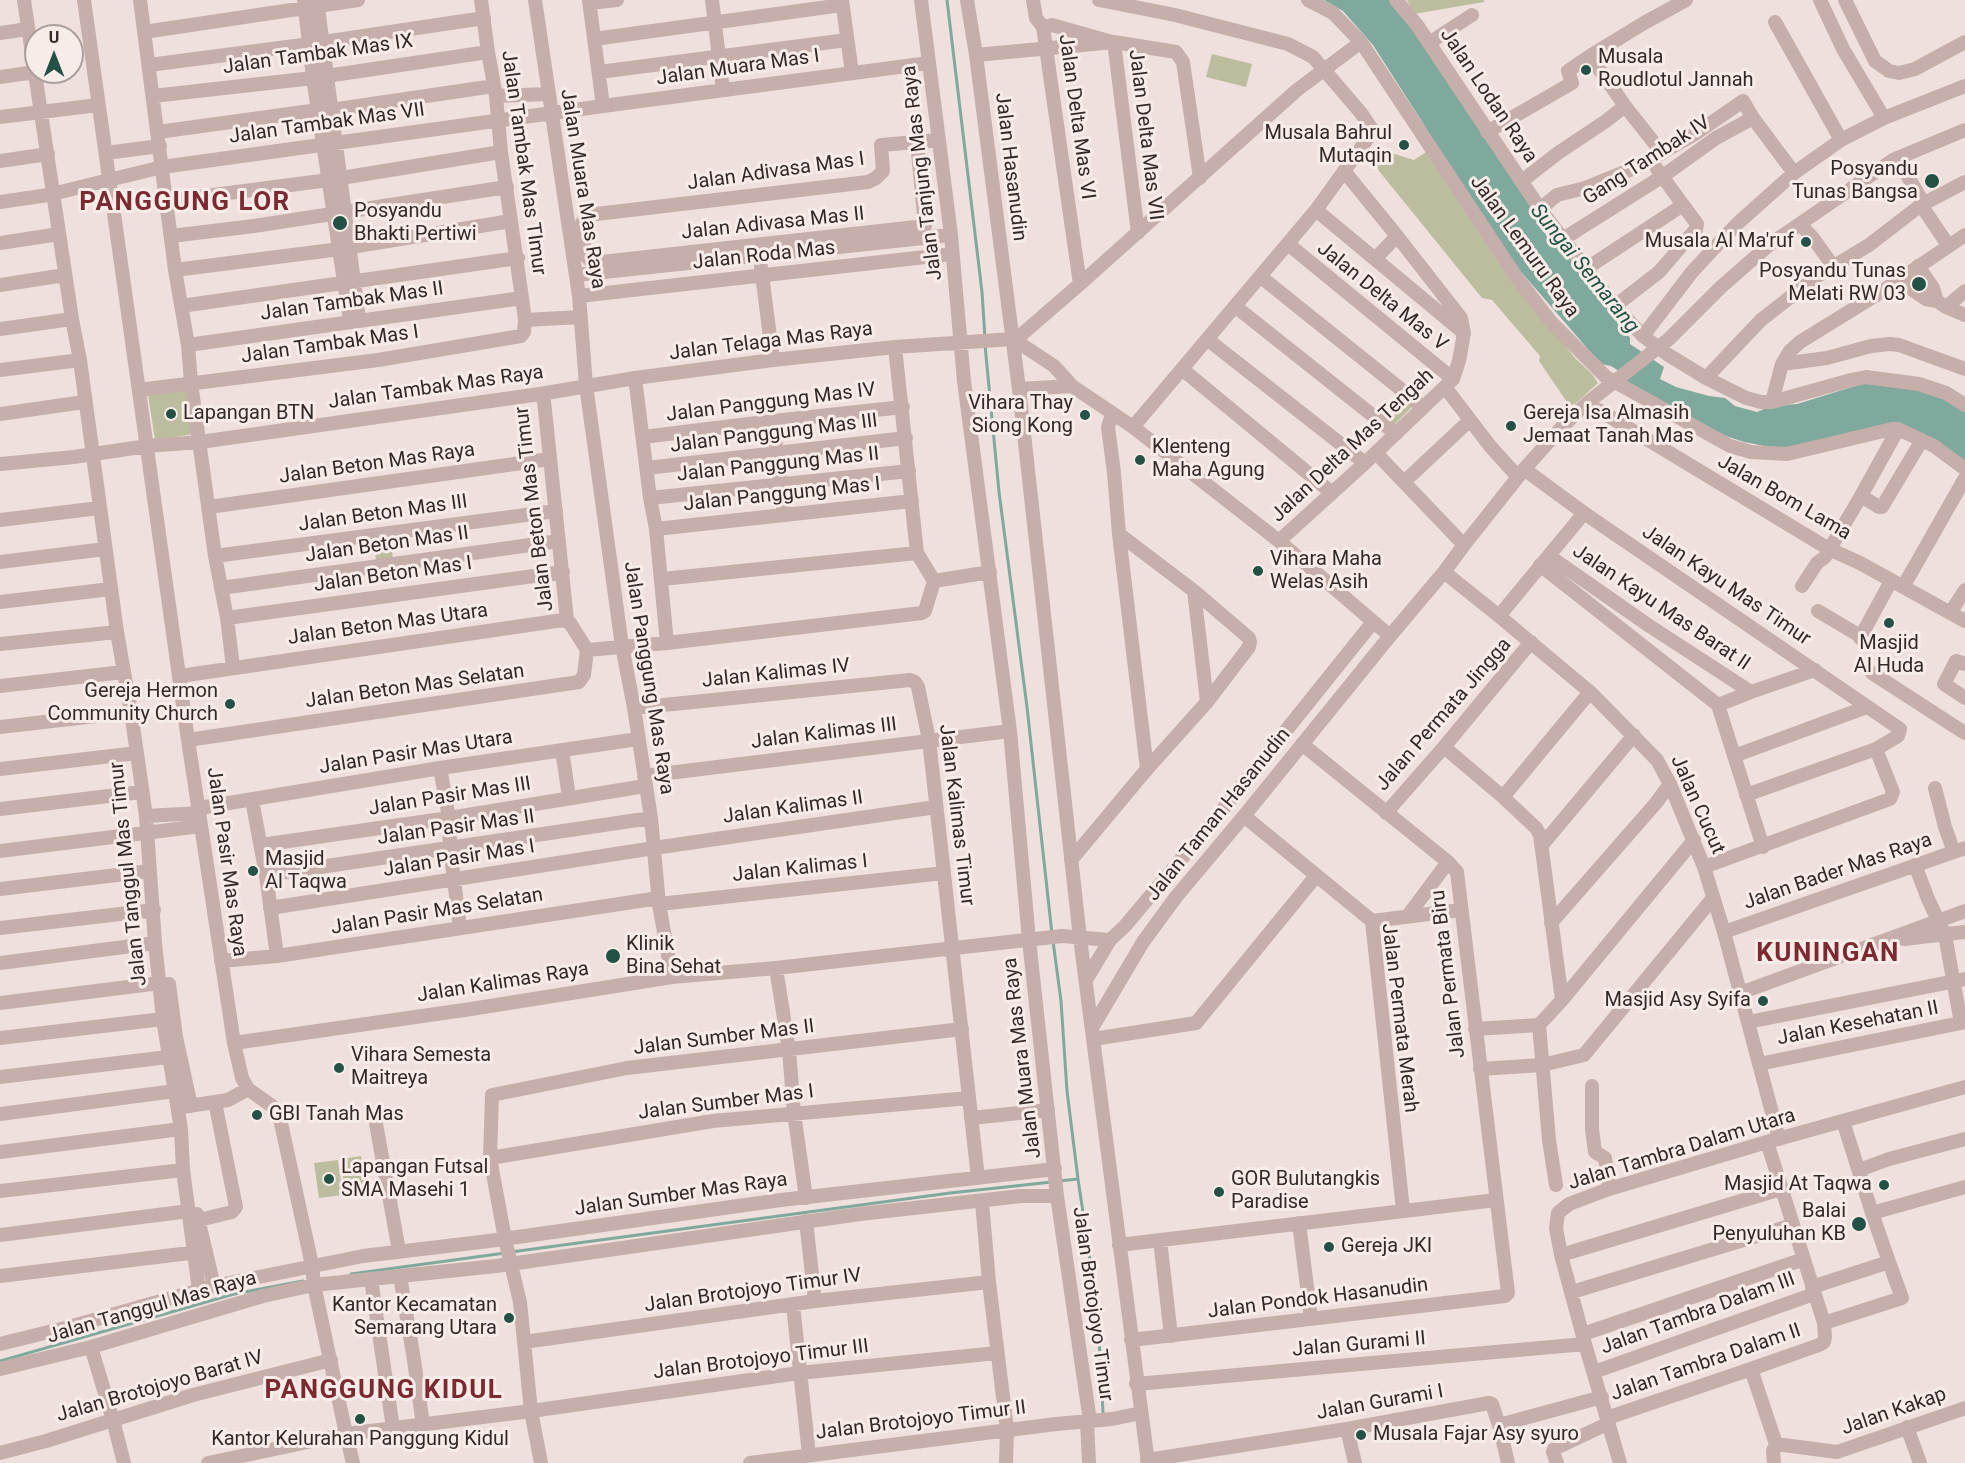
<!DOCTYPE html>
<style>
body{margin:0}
#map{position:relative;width:1965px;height:1463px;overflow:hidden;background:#efe0dd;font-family:Roboto,sans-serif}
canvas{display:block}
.north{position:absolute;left:24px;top:24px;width:60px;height:60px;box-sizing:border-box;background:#f7ece8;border:2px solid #a99e9c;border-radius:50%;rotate:0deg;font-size:16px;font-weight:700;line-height:24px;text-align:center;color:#342929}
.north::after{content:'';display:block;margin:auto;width:21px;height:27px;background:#235145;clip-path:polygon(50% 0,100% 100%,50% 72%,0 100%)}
</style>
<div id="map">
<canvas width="1965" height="1463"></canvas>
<div class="north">U</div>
</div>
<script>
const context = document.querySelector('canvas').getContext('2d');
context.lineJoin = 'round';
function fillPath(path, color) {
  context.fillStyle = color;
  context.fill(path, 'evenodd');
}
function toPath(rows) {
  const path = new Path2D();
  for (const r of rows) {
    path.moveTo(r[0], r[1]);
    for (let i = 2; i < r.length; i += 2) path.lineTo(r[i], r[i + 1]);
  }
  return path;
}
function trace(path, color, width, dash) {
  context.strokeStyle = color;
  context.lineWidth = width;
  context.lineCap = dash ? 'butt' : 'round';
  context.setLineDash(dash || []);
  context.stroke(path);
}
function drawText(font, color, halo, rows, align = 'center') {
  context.font = font + ' Roboto,sans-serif';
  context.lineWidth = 6;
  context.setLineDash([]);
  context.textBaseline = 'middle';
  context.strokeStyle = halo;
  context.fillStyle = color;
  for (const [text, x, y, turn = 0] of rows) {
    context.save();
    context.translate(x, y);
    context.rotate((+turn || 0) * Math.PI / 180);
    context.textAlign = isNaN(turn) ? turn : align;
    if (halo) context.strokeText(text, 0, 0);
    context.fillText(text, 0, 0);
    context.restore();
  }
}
const green = toPath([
 [1407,0,1484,0,1484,2,1414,14],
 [1212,54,1252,64,1246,87,1206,77],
 [1388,152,1414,160,1426,152,1563,343,1575,358,1592,374,1598,383,1575,404,1569,405,1539,361,1540,356,1492,300,1482,298,1379,171,1376,164,1378,160],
 [187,389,194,434,155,440,148,395],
 [1402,395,1413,406,1393,426,1382,415],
 [391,539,393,559,376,561,374,541],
 [361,1156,365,1191,345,1194,341,1159],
 [338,1160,343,1195,319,1198,314,1163]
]);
const water = toPath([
 [1324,0,1392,0,1555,237,1630,338,1630,344,1664,367,1660,379,1676,387,1709,396,1725,398,1735,406,1757,412,1771,406,1797,404,1865,383,1919,385,1965,410,1965,462,1899,426,1805,445,1775,448,1744,442,1723,435,1624,385,1619,371,1611,366,1601,364,1515,265,1473,208,1421,120,1373,45,1343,11]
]);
const stream = toPath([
 [947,0,982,292,985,338],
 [985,345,999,492,1027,707,1052,934],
 [1053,941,1061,1001,1067,1091,1078,1179,1094,1286,1101,1366,1103,1413],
 [1059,1181,1078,1179],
 [511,1252,950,1193,1052,1182],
 [351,1274,505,1253],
 [0,1361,234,1294,303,1281]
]);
const minor = toPath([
 [24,0,72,319,80,360,117,632,131,712,146,816,155,943,163,1019,181,1129,183,1170,199,1290],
 [84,0,188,740,234,1043,242,1078,248,1089,272,1106,279,1114,312,1265,314,1285,346,1434,353,1463],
 [140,0,175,270,188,345,191,383,215,556,227,618,233,667],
 [304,0,313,78,350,321],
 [317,0,359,320],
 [535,0,579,296,586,385,622,646,634,708,651,818,659,904,672,977],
 [589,0,603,106],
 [712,0,723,90],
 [842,0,852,73],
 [921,0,951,235,964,381,1010,731,1029,940,1057,1196,1090,1421],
 [967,0,976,55,1019,389,1080,938,1148,1463],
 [1033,0,1036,18,1043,27],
 [1099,0,1175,15,1288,44,1313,57,1361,113,1373,131,1316,210,1133,427],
 [1308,0,1333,13,1361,42,1517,278,1552,323,1606,377,1730,446,1751,452,1787,454,1892,429,1898,429,1934,446,1965,469],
 [1396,0,1417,25,1540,209,1615,306,1643,336,1667,354,1706,378,1746,398,1761,402,1772,402,1851,380,1866,377,1919,384,1946,393,1965,405],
 [1820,0,1843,49,1884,118],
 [1845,0,1875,61,1889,71,1899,73,1915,69,1965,42],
 [590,3,617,0],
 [1775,22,1841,140],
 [144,32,358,0],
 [0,33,28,29],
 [594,39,842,5],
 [1114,42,1138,233],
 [1429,43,1472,15],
 [976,55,1114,42,1176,52,1183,62,1200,178],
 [1590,56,1625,106,1662,153],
 [149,65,310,44,484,18],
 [599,72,847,40],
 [0,77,35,72],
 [153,96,313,78,488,52],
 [496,96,548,94],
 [331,110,494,86],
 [0,117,98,105],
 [158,132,318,110],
 [1487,132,1572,83,1568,71,1590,56,1644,23,1686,0],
 [917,142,925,226,593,263,585,255,582,223,588,215,868,182,876,178,883,171,881,145,939,140],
 [106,153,160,146],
 [1897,158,1924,204],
 [0,161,48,154],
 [1344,171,1397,236],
 [341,178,501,152],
 [1522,181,1558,153,1606,121,1625,106],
 [167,201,329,180],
 [0,202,48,195,162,167,603,106,929,63],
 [1921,205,1948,245],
 [1540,209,1557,195,1585,188,1637,167,1695,134,1743,101,1753,118,1794,173],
 [1800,224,1813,238,1833,266],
 [171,236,254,226,507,187],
 [1563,239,1663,176,1716,138,1753,118],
 [0,243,59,234],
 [1288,244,1453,379],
 [351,247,511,221],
 [1375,259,1397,236,1461,318,1464,333],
 [1918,266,1933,288,1937,301],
 [761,267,773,360],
 [1587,268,1683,205,1657,169],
 [175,270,340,249],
 [576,275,951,235],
 [1261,277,1423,407],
 [1899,281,1926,299,1937,301,1946,307,1965,315],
 [1080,284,1043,27,1052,25,1112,42],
 [0,285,65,275],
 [579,296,952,254],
 [181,306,518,258],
 [1615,306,1659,272,1696,229,1697,224,1683,205],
 [1236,307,1396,434],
 [1946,307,1965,291],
 [525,320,581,317],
 [0,329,72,319],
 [1643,336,1692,272,1716,246,1738,223,1794,173,1841,140,1884,118,1965,86],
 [1013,339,1054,366,1072,386],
 [1207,339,1365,463],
 [188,345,522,298],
 [1782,364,1827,358,1871,346,1890,344,1899,345,1965,369],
 [1182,369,1332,493],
 [0,370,80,360],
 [635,378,650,498,656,529,667,643],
 [1706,378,1761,320,1816,277,1869,245,1921,205,1965,182],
 [1445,387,1490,446,1518,477],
 [1019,389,1072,386,1133,427,1279,541,1390,636],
 [139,390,378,360,521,336,524,332,525,320,522,298,501,152,496,96,488,52,481,0],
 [540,394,544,401,567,620],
 [1772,402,1782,364,1790,351,1800,342,1881,292,1965,235],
 [1587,403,1829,549,1860,563,1965,621],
 [0,414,84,402],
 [1112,414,1108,427,1114,473,1119,534,1147,769],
 [773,421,784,515],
 [643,437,773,421,903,407],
 [1376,453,1464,545],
 [0,464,74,457,147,446,200,442,540,394,635,378,773,360,895,347,1013,339,1021,335,1080,284,1297,90,1361,42],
 [647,468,906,438],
 [1524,469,1584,513,1900,729,1898,736,1876,749,1746,795],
 [1404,482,1469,421],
 [1861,496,1898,429],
 [650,498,909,471],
 [209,507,550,459],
 [0,520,99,508],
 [656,529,912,501],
 [1279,541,1365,463,1453,379,1459,361,1464,333,1316,210],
 [215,556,556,511],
 [1549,556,1648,625,1751,692],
 [0,562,105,549],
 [1540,565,1718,705],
 [1444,572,1499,616,1590,692,1657,760,1670,784,1704,867,1724,932,1779,1139],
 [662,579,917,553],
 [934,581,990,572],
 [1802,586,1817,563,1825,557,1861,496,1879,507,1882,507,1922,440],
 [1903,587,1965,478],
 [221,588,559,541],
 [1194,591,1207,702],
 [0,602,111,589],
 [1818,611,1872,643],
 [1950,613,1965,590],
 [1499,616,1584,513],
 [227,618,563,572],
 [1860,638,1891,581],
 [0,644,117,632],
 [1965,664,1956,661,1944,684,1965,698],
 [1872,673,1965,733],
 [180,676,563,620,570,623,587,650],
 [0,686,123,672],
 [1718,705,1763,847],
 [1718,705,1751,692,1815,670],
 [634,708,910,680,915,682,918,687,929,740,978,1178],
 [0,727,131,712],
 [188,740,579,682,584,675,587,650,667,643,922,613,925,611,934,581,917,553,895,347],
 [1444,747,1503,797,1536,828,1540,835,1562,1000,1539,1025,1475,1029],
 [562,750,569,797],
 [1734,756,1867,707],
 [440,768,449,818,450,848,460,928],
 [0,769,137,753],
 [644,776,1010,731],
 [1935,788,1945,827,1954,852],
 [1503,797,1590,692],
 [252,800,266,875,277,956],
 [199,808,440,768,638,739],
 [0,809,142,792],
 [1386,813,1444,747,1531,642],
 [146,816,200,813],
 [1244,816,1372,921,1403,1210],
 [261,845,449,818,645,786],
 [1542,845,1634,735],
 [0,851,201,826],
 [1071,860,1147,769,1207,702,1249,647,1250,642,1249,638,1194,591,1119,534],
 [1915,865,1928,899,1945,935,1961,1023],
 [1704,867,1890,799,1893,792,1876,749],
 [266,875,651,818],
 [0,889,150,871],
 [659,904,944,873],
 [270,908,654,848,936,807],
 [1407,917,1448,862],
 [1372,921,1461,910],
 [1551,923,1656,803,1670,784],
 [0,928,154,910],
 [1724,932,1965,848],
 [1904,939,1965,932],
 [221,961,277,956,659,898],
 [0,963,155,943],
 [776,968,789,1050,794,1113,806,1198],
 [1086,980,1110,940,1125,926,1219,814,1373,622],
 [169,984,176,1037,191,1106],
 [1740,993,1965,911],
 [1562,1000,1694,840],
 [0,1003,160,983],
 [1748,1022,1965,979],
 [1539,1025,1549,1140,1556,1185],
 [1092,1028,1143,942,1176,897,1244,816,1390,636,1444,572,1464,545,1526,467,1563,426,1587,403,1669,339,1721,287,1769,245,1893,160,1965,130],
 [0,1038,163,1019],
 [1093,1039,1196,1023,1316,876],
 [234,1043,471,1009,672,977,776,968,1062,936,1110,940],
 [1759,1064,1965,1022],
 [1480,1069,1542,1065,1584,1055,1713,898],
 [0,1077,168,1057],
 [1592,1086,1592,1129,1595,1152,1605,1158,1609,1189],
 [182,1107,228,1100,248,1089],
 [0,1114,175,1091],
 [375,1118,399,1251],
 [971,1118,1048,1110],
 [1843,1121,1872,1213,1965,1187],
 [0,1152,181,1129],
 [490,1158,713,1121,969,1098],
 [1859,1170,1889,1159,1965,1139],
 [0,1191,183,1170],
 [982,1202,989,1282,1007,1430,1006,1463],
 [1872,1213,1889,1262],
 [197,1214,214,1286],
 [199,1220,232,1212,236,1207,215,1102],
 [806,1221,815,1301],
 [1299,1223,1311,1319],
 [0,1235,189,1211],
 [1160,1240,1171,1336],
 [1119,1245,1496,1200],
 [1561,1255,1781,1189],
 [0,1276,206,1251],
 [400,1276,414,1360,423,1425],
 [371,1279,393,1428],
 [1812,1287,1889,1262,1902,1298,1824,1323],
 [1572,1292,1793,1225],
 [793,1305,809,1455],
 [1583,1334,1804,1259],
 [1131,1340,1505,1296,1508,1293,1457,872,1448,862,1302,744],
 [524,1342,815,1301,989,1282],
 [0,1344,69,1327,214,1286,363,1256,489,1241,781,1200,1055,1169],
 [91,1347,113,1420,124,1463],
 [0,1369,91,1347,263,1296,314,1285,496,1266,860,1214,1021,1196,1057,1196],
 [1751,1369,1776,1444,1837,1452,1965,1408],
 [1594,1372,1814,1294],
 [1136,1384,1585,1344],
 [1607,1418,1751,1369,1819,1345,1824,1342,1825,1337,1824,1323,1767,1142],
 [1087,1422,1089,1463],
 [1499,1425,1508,1463],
 [1907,1427,1920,1463],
 [1347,1429,1355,1463],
 [0,1453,46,1441,193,1395,331,1360],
 [1147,1460,1347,1429,1489,1403,1492,1404,1499,1425,1602,1397],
 [208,1463,346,1434,531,1411,799,1373,997,1353],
 [541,1463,531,1411,520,1302,505,1239,490,1158,492,1095,627,1068,962,1029],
 [750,1463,1056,1424,1112,1419,1141,1413],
 [1557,1463,1553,1452,1554,1449,1609,1423],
 [1620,1463,1585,1344,1561,1255,1556,1228,1558,1213,1569,1204,1609,1189,1767,1142,1965,1087],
 [1774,1463,1773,1451,1776,1444]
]);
const markers = [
 [1586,70,6,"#235145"],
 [1404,145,6,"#235145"],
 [1932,181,8,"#235145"],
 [340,223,8,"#235145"],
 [1806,242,6,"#235145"],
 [1919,284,8,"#235145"],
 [171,414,6,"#235145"],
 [1085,415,6,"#235145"],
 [1511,426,6,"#235145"],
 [1140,460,6,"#235145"],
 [1258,571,6,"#235145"],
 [1889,623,6,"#235145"],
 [230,704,6,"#235145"],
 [253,871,6,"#235145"],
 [613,956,8,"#235145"],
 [1763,1001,6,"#235145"],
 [339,1068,6,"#235145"],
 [257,1115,6,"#235145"],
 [329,1179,6,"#235145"],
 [1884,1185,6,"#235145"],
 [1219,1192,6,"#235145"],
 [1859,1224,8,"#235145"],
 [1329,1247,6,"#235145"],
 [509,1318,6,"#235145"],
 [360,1419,6,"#235145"],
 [1361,1435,6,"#235145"]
];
const streetNames = [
 ["Jalan Tambak Mas IX",318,55,-8],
 ["Jalan Muara Mas I",738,68,-8],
 ["Jalan Lodan Raya",1488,96,56],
 ["Jalan Delta Mas VI",1076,117,82],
 ["Jalan Tambak Mas VII",327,124,-8],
 ["Jalan Delta Mas VII",1145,135,83],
 ["Gang Tambak IV",1647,161,-33],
 ["Jalan Tambak Mas TImur",523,163,82],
 ["Jalan Hasanudin",1010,167,83],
 ["Jalan Adivasa Mas I",776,172,-8],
 ["Jalan Tanjung Mas Raya",923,173,-97],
 ["Jalan Muara Mas Raya",582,189,81],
 ["Jalan Adivasa Mas II",773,224,-6],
 ["Jalan Lemuru Raya",1524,247,54],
 ["Jalan Roda Mas",764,256,-6],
 ["Jalan Delta Mas V",1382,297,39],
 ["Jalan Tambak Mas II",352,302,-8],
 ["Jalan Telaga Mas Raya",771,342,-7],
 ["Jalan Tambak Mas I",330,345,-8],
 ["Jalan Tambak Mas Raya",436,388,-8],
 ["Jalan Panggung Mas IV",771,403,-7],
 ["Jalan Panggung Mas III",774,434,-7],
 ["Jalan Delta Mas Tengah",1353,446,-43],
 ["Jalan Beton Mas Raya",377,464,-8],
 ["Jalan Panggung Mas II",778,465,-6],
 ["Jalan Panggung Mas I",782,495,-6],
 ["Jalan Bom Lama",1784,498,30],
 ["Jalan Beton Mas Timur",535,509,-97],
 ["Jalan Beton Mas III",383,514,-8],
 ["Jalan Beton Mas II",387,545,-8],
 ["Jalan Beton Mas I",393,575,-8],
 ["Jalan Kayu Mas Timur",1726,586,34],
 ["Jalan Kayu Mas Barat II",1661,608,34],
 ["Jalan Beton Mas Utara",388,625,-8],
 ["Jalan Kalimas IV",776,674,-6],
 ["Jalan Panggung Mas Raya",648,678,81],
 ["Jalan Beton Mas Selatan",415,687,-8],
 ["Jalan Permata Jingga",1444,715,-49],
 ["Jalan Kalimas III",824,734,-7],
 ["Jalan Pasir Mas Utara",416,753,-9],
 ["Jalan Pasir Mas III",450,797,-9],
 ["Jalan Cucut",1697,805,66],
 ["Jalan Kalimas II",793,808,-8],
 ["Jalan Kalimas Timur",956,815,83],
 ["Jalan Taman Hasanudin",1219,815,-51],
 ["Jalan Pasir Mas II",456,828,-8],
 ["Jalan Pasir Mas I",459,859,-9],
 ["Jalan Pasir Mas Raya",226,862,82],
 ["Jalan Kalimas I",800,869,-6],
 ["Jalan Bader Mas Raya",1838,872,-19],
 ["Jalan Tanggul Mas Timur",129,874,-96],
 ["Jalan Pasir Mas Selatan",437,912,-9],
 ["Jalan Permata Biru",1449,974,-97],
 ["Jalan Kalimas Raya",503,983,-9],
 ["Jalan Permata Merah",1399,1018,83],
 ["Jalan Kesehatan II",1858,1024,-11],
 ["Jalan Sumber Mas II",724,1038,-7],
 ["Jalan Muara Mas Raya",1023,1058,-97],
 ["Jalan Sumber Mas I",726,1103,-7],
 ["Jalan Tambra Dalam Utara",1682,1150,-17],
 ["Jalan Sumber Mas Raya",681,1195,-8],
 ["Jalan Brotojoyo Timur IV",753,1291,-8],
 ["Jalan Pondok Hasanudin",1318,1299,-7],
 ["Jalan Brotojoyo Timur",1092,1304,82],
 ["Jalan Tanggul Mas Raya",152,1308,-16],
 ["Jalan Tambra Dalam III",1698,1314,-20],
 ["Jalan Gurami II",1359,1345,-5],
 ["Jalan Brotojoyo Timur III",761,1360,-7],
 ["Jalan Tambra Dalam II",1706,1363,-19],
 ["Jalan Brotojoyo Barat IV",160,1387,-16],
 ["Jalan Gurami I",1380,1403,-10],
 ["Jalan Kakap",1894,1412,-19],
 ["Jalan Brotojoyo Timur II",921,1421,-7]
];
const poiNames = [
 ["Musala",1598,58],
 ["Roudlotul Jannah",1598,81],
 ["Musala Bahrul",1392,134,"right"],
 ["Mutaqin",1392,157,"right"],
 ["Posyandu",1918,170,"right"],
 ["Tunas Bangsa",1918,193,"right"],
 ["Posyandu",354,212],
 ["Bhakti Pertiwi",354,235],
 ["Musala Al Ma'ruf",1794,242,"right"],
 ["Posyandu Tunas",1906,272,"right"],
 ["Melati RW 03",1906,295,"right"],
 ["Vihara Thay",1073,404,"right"],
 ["Siong Kong",1073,427,"right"],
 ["Lapangan BTN",183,414],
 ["Gereja Isa Almasih",1523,414],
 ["Jemaat Tanah Mas",1523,437],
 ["Klenteng",1152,448],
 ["Maha Agung",1152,471],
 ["Vihara Maha",1270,560],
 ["Welas Asih",1270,583],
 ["Masjid",1889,644,"center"],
 ["Al Huda",1889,667,"center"],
 ["Gereja Hermon",218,692,"right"],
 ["Community Church",218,715,"right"],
 ["Masjid",265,860],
 ["Al Taqwa",265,883],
 ["Klinik",626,945],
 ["Bina Sehat",626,968],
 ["Masjid Asy Syifa",1751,1001,"right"],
 ["Vihara Semesta",351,1056],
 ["Maitreya",351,1079],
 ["GBI Tanah Mas",269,1115],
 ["Lapangan Futsal",341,1168],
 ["SMA Masehi 1",341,1191],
 ["GOR Bulutangkis",1231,1180],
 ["Paradise",1231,1203],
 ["Masjid At Taqwa",1872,1185,"right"],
 ["Balai",1846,1212,"right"],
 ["Penyuluhan KB",1846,1235,"right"],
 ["Gereja JKI",1341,1247],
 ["Kantor Kecamatan",497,1306,"right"],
 ["Semarang Utara",497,1329,"right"],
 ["Musala Fajar Asy syuro",1373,1435],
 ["Kantor Kelurahan Panggung Kidul",360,1440,"center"]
];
const waterNames = [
 ["Sungai Semarang",1584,269,51]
];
const districtNames = [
 ["PANGGUNG LOR",185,203],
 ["KUNINGAN",1828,954],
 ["PANGGUNG KIDUL",384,1391]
];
fillPath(green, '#bcbd9e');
fillPath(water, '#7fa99d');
trace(stream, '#7fa99d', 3);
trace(minor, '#c6aeaa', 14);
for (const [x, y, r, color] of markers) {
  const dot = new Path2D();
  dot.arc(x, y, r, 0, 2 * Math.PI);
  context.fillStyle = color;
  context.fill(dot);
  trace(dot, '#f7ece8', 2);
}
drawText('20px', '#342929', '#f7ece8', streetNames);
drawText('20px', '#342929', '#f7ece8', poiNames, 'left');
drawText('italic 21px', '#235145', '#f7ece8', waterNames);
context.letterSpacing = '1.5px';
drawText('bold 26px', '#7b2a31', '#f7ece8', districtNames);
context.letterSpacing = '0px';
</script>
